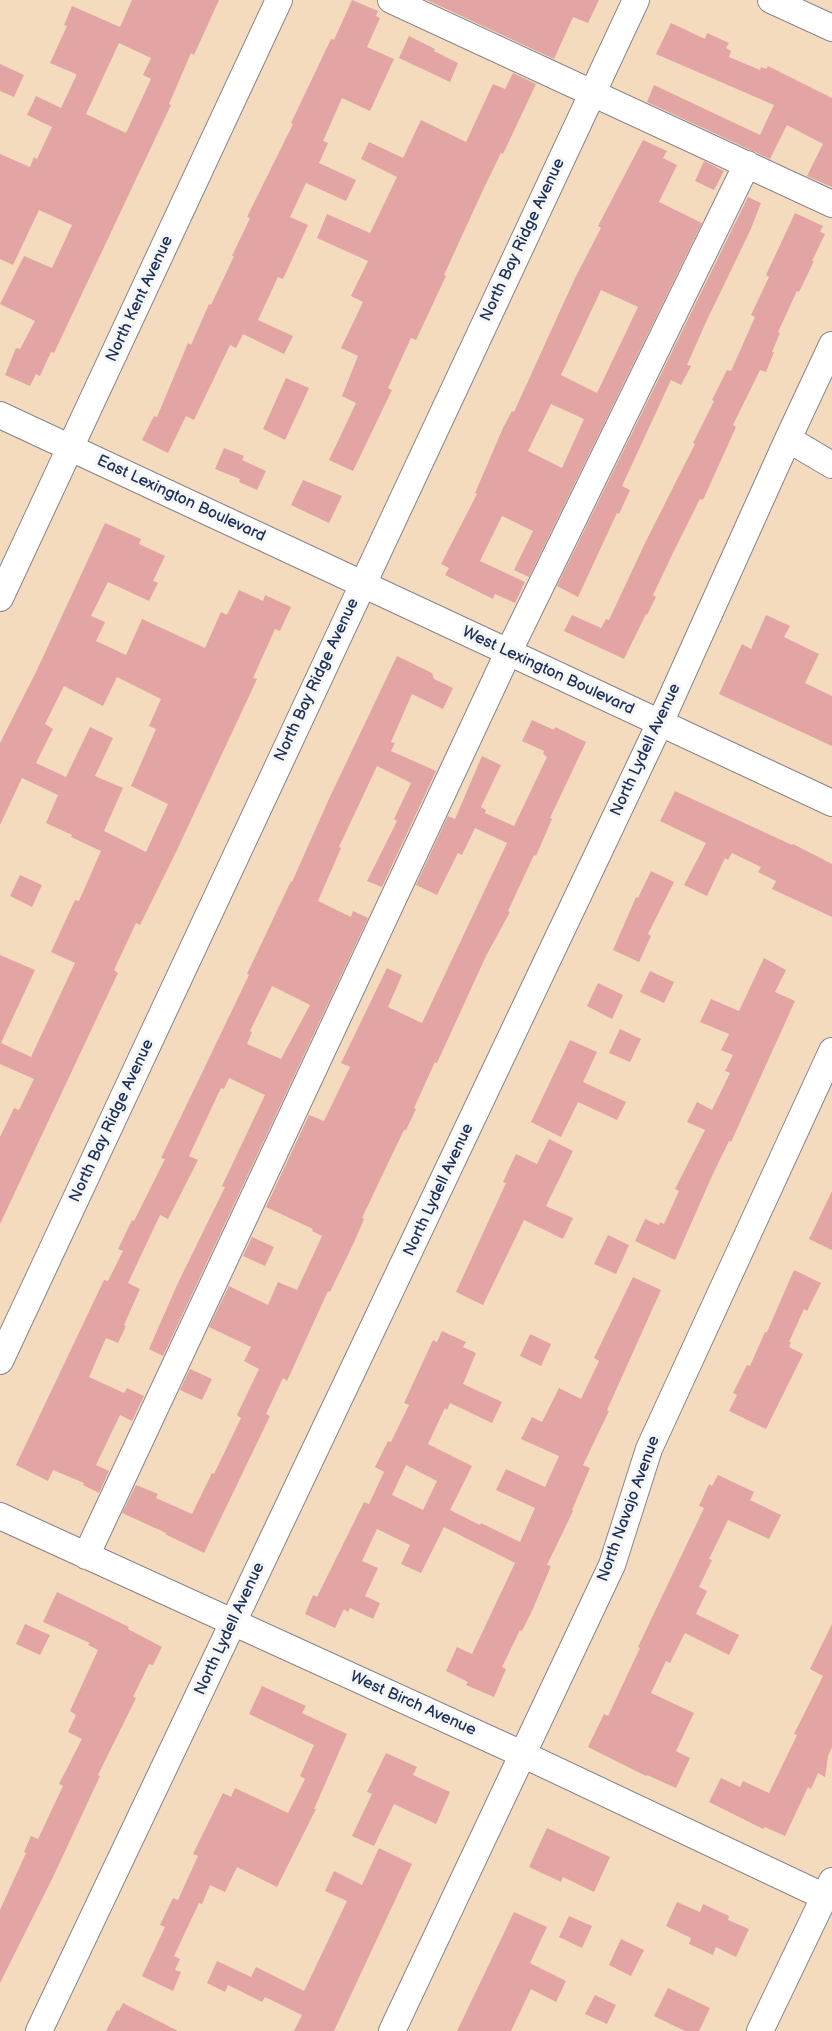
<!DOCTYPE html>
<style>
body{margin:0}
canvas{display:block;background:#f4dbbe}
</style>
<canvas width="832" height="2031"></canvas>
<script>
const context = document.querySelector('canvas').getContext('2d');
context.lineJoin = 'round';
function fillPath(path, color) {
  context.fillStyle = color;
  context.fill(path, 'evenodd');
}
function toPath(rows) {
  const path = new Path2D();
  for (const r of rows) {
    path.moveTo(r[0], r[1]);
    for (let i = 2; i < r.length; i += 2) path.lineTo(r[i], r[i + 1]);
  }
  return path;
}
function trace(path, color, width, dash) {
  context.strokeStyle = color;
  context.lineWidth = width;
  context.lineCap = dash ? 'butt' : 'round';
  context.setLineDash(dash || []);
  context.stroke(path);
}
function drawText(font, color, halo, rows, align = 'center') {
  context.font = font + ' "Balsamiq Sans",sans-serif';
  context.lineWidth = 6;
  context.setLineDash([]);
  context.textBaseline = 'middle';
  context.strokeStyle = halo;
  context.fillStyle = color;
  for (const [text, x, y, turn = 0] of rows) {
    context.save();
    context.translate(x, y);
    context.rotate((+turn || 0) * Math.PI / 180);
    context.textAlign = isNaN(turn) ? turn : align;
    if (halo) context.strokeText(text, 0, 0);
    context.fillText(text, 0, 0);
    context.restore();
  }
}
const building = toPath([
 [132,0,219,0,194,55,191,53,169,104,171,105,54,353,51,352,40,376,36,374,30,386,5,375,16,348,20,349,35,321,0,304,24,256,52,268,72,225,39,210,13,265,0,259,0,154,30,167,34,157,37,159,52,127,27,115,36,96,61,108,76,76,76,74,50,63,67,26,64,25,72,6,120,27],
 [119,43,151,58,143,75,151,79,126,133,86,114],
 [352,0,378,11,376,16,380,18,367,47,394,59,370,111,342,98,323,141,328,143,319,163,356,180,346,201,306,183,290,217,308,225,283,279,278,277,258,320,293,336,284,354,243,334,236,348,230,345,194,420,186,416,168,453,142,440,154,416,157,417,188,343,191,345,209,304,211,305,234,256,232,256,250,218,247,217,293,124,291,123,331,39,334,40],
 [427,0,599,0,588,23,573,17,554,59],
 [671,23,705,39,707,33,729,43,726,48,731,51,729,57,760,70,761,67,766,69,768,66,832,98,832,187,807,176,823,144,787,125,770,159,647,102,654,85,760,135,774,105,656,54],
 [409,36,435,49,434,51,458,63,450,82,399,58],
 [0,64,24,75,14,97,0,91],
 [513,73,536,84,503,154,501,153,483,190,444,275,446,276,416,340,411,338,388,388,392,390,353,471,329,460,356,403,342,396,358,356,341,348,363,302,351,296,368,261,317,238,327,214,370,233,397,177,361,159,369,142,403,158,421,120,466,142,493,84,505,89],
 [643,140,667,151,663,158,677,165,659,202,702,223,529,577,514,570,533,531,502,516,480,561,525,582,515,603,495,594,493,599,445,575,449,568,441,564,477,494,475,493,503,428,512,411,514,412,575,278,601,228,598,226],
 [601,290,638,307,597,393,561,375],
 [551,404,584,419,562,468,528,451],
 [704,161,724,171,714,190,695,181],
 [748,197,761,203,750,231,706,322,687,365,691,366,681,385,671,380,622,486,630,490,619,514,617,513,578,597,557,586],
 [795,213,823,226,820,232,825,234,812,261,814,261,799,292,797,291,778,332,780,333,772,352,774,352,766,372,760,370,733,425,736,427,703,500,700,499,673,553,653,595,656,597,647,615,646,614,624,659,564,631,572,615,601,628,606,619,609,620,646,541,695,444,693,443,714,401,712,400,727,370,731,371,755,317,751,315,769,277,766,275],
 [286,378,309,388,285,440,263,429],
 [224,448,244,456,242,460,266,471,257,490,239,482,240,479,215,469],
 [303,480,342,496,329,523,291,505],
 [105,523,141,539,139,544,165,556,153,581,158,583,149,601,108,582,91,616,105,622,96,641,126,655,142,619,205,648,221,612,227,615,239,590,263,601,265,595,291,607,280,631,275,629,253,678,257,679,177,850,140,925,136,923,114,970,118,973,0,1224,0,1137,14,1108,19,1110,34,1079,0,1064,0,955,35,970,1,1043,31,1057,75,963,51,952,75,900,79,901,101,851,71,837,72,835,46,823,58,795,22,778,0,825,0,743,36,672],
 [117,677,161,699,149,726,156,729,131,786,168,804,146,852,104,831,123,788,95,776,113,738,90,727,66,777,36,763,53,729,45,724,64,686,103,706],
 [766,615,790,626,784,637,819,654,805,683,832,696,832,746,719,694,742,644,751,649],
 [397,656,432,673,434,679,453,688,443,709,412,694,391,742,395,743,391,751,436,771,382,887,367,881,397,821,394,819,411,783,377,766,339,847,341,848,318,901,351,917,353,911,368,918,163,1356,149,1349,177,1285,225,1187,222,1186,265,1095,229,1078,224,1089,221,1088,189,1156,198,1160,168,1219,160,1215,128,1283,140,1289,124,1325,126,1326,118,1343,106,1338,89,1377,124,1393,127,1388,144,1396,132,1421,120,1415,96,1465,109,1471,99,1493,83,1485,84,1483,53,1470,48,1481,16,1465,104,1280,108,1281,123,1251,118,1249,132,1220,134,1221,165,1159,161,1158,249,975,247,974,291,881,292,882,328,801],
 [272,986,310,1005,281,1059,247,1044,252,1032,250,1031],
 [532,720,554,730,555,727,586,742,550,818,552,819,536,856,534,855,508,911,510,912,486,956,437,1063,435,1062,414,1108,416,1109,406,1130,404,1130,379,1182,362,1218,364,1219,355,1240,330,1292,328,1291,287,1381,283,1378,266,1414,270,1416,204,1553,165,1534,166,1533,122,1513,136,1485,158,1494,156,1498,192,1514,212,1473,214,1474,241,1418,237,1415,259,1369,244,1361,251,1347,209,1327,229,1286,268,1305,278,1282,297,1290,322,1236,312,1231,313,1229,266,1207,309,1115,324,1121,350,1067,341,1063,387,968,402,975,388,1007,422,1023,507,843,475,828,462,855,458,853,437,895,416,885,448,816,455,819,482,756,501,765,481,807,486,810,485,813,514,826,547,757,543,754,544,751,522,741],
 [675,791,792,845,793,844,832,864,832,917,772,889,776,881,758,872,761,867,732,853,728,860,725,858,707,896,684,885,706,843,660,821],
 [651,871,674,882,648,934,651,936,639,962,613,950,636,897,638,898],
 [20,875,42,885,32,907,10,896],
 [764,958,786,970,775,992,795,1001,731,1142,729,1141,712,1176,675,1260,635,1241,645,1219,659,1225,660,1222,664,1224,679,1191,675,1189,705,1130,687,1122,697,1102,712,1110,730,1073,725,1071,733,1055,721,1050,729,1034,700,1022,711,999,739,1011],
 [650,971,674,982,664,1003,640,992],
 [598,983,623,995,612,1019,587,1006],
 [620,1029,641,1039,630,1062,609,1053],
 [570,1040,597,1052,583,1082,626,1102,617,1120,578,1102,561,1137,531,1122],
 [549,1139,573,1151,546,1206,573,1218,563,1239,524,1220,483,1305,456,1292,506,1183,503,1182,516,1154,537,1164],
 [832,1191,832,1250,809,1239],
 [608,1235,629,1245,616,1274,594,1264],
 [252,1237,274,1247,265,1266,243,1256],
 [794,1270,821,1283,807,1311,804,1309,789,1342,791,1342,789,1347,803,1354,766,1429,729,1411,737,1395,733,1393,747,1365,750,1366,765,1332,767,1332],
 [633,1277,661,1290,607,1410,609,1411,583,1465,590,1468,572,1510,573,1511,547,1565,551,1566,532,1611,522,1631,520,1630,502,1667,506,1669,494,1697,466,1685,468,1682,446,1671,457,1647,472,1654,515,1563,444,1527,421,1573,401,1564,410,1545,377,1529,362,1561,378,1568,365,1596,380,1603,373,1619,350,1608,348,1612,344,1609,335,1628,305,1614,313,1595,317,1597,364,1502,369,1504,384,1472,375,1467,388,1441,391,1442,409,1405,404,1403,433,1340,437,1342,442,1331,466,1342,463,1347,476,1353,463,1384,502,1402,492,1423,450,1403,447,1410,445,1408,428,1444,472,1466,450,1510,480,1525,481,1523,520,1542,535,1508,496,1490,506,1469,545,1487,559,1456,521,1439,532,1417,542,1422,559,1388,581,1399,599,1361,594,1358],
 [406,1465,437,1481,423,1510,392,1495],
 [530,1334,551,1344,541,1366,520,1356],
 [190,1369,212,1379,202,1400,180,1390],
 [718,1475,754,1492,750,1500,781,1515,769,1539,728,1520,709,1559,712,1560,699,1587,707,1591,696,1614,739,1635,729,1655,685,1633,670,1663,666,1661,651,1693,694,1713,676,1751,690,1758,676,1788,647,1775,646,1776,588,1747,604,1714,608,1716,640,1648,638,1647,704,1508,699,1506,709,1484,712,1486],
 [57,1592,129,1627,128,1629,162,1647,153,1665,149,1664,133,1697,136,1698,98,1775,100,1776,54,1875,0,1983,0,1910,26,1853,24,1852,31,1836,38,1839,63,1786,59,1784,82,1739,68,1732,76,1715,70,1711,98,1650,88,1645,90,1643,43,1622],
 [25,1624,50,1635,40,1655,16,1644],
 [832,1624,832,1747,828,1756,825,1777,818,1773,811,1789,808,1787,785,1836,765,1827,763,1829,709,1802,721,1778,740,1787,743,1781,769,1793,797,1735,794,1734,823,1676,810,1669],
 [262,1686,306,1706,302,1713,347,1734,314,1809,316,1809,277,1887,237,1867,225,1892,210,1885,202,1904,199,1903,174,1956,180,1959,175,1970,181,1972,173,1991,142,1976,165,1927,160,1925,173,1898,178,1900,198,1856,193,1854,223,1793,231,1797,235,1788,288,1813,305,1779,300,1776,314,1745,249,1714],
 [386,1753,417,1767,413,1775,450,1792,436,1824,394,1804,374,1846,352,1836,372,1794,367,1792],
 [547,1828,610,1857,594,1892,563,1877,561,1882,529,1867],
 [379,1848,412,1864,334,2031,294,2031,302,2015,265,1997,262,2002,228,1985,225,1992,207,1983,217,1961,251,1977,256,1967,304,1991,347,1901,325,1891,334,1871,362,1885],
 [677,1902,700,1912,703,1904,729,1916,728,1920,749,1929,736,1957,716,1947,713,1955,689,1944,691,1938,666,1926],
 [514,1912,547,1927,530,1963,566,1981,556,2002,531,1989,511,2031,457,2031],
 [569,1916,592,1926,582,1948,559,1937],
 [621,1939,644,1950,631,1976,609,1965],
 [668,1988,710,2008,699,2031,685,2031,654,2016],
 [595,1995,616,2005,607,2024,585,2014],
 [123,2003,178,2031,106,2031,117,2010,119,2011]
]);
const minor = toPath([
 [391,0,832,204],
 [771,0,832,28],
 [0,415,832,803],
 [788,439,832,465],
 [0,598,279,0],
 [0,1361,636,0],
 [0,1516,522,1754,825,1897],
 [86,1556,508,653,747,164],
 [39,2031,660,723,788,439,832,345],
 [392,2031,612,1565,649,1449,832,1051],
 [760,2031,832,1881]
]);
const streetNames = [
 ["North Bay Ridge Avenue",523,240,-65],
 ["North Kent Avenue",140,299,-65],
 ["East Lexington Boulevard",181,499,25],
 ["West Lexington Boulevard",548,671,25],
 ["North Bay Ridge Avenue",317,680,-65],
 ["North Lydell Avenue",646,750,-65],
 ["North Bay Ridge Avenue",112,1121,-65],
 ["North Lydell Avenue",439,1190,-65],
 ["North Navajo Avenue",629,1509,-70],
 ["North Lydell Avenue",230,1629,-65],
 ["West Birch Avenue",413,1704,24]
];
fillPath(building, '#e2a5a3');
trace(minor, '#88858e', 28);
trace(minor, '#fff', 26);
drawText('16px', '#1b2f5e', '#f6f6f2', streetNames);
</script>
